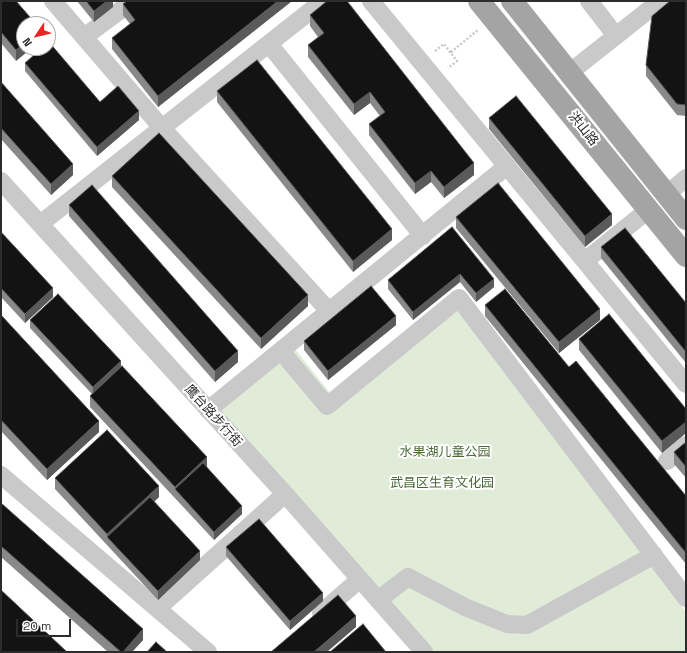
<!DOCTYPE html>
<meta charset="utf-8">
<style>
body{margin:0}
#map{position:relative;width:687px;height:653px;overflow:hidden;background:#fff;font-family:"Space Grotesk",sans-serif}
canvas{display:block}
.frame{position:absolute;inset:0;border:2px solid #2c2c2c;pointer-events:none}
.north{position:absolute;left:16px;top:16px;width:40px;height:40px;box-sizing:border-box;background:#fff;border:1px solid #ababab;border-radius:50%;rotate:235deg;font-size:11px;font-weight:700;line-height:16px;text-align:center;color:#2c2c2c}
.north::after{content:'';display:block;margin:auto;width:14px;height:18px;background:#ef2321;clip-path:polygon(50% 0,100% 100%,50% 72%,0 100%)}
.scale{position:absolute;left:16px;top:619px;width:55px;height:18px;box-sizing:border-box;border:2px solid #2c2c2c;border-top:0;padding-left:5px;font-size:12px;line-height:14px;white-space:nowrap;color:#2c2c2c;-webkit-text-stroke:3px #fff;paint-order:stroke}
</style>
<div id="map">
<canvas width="687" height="653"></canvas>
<div class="frame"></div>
<div class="north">N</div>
<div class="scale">20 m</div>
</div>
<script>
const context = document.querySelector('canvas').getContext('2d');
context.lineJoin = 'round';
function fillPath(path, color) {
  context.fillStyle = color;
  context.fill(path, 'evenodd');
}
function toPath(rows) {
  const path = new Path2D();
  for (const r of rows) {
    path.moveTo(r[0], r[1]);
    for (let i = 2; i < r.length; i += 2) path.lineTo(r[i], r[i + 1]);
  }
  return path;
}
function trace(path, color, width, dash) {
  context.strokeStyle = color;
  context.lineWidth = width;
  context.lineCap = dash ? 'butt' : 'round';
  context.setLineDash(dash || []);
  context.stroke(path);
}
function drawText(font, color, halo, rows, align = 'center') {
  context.font = font + ' "Space Grotesk","Noto Sans SC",sans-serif';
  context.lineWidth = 4;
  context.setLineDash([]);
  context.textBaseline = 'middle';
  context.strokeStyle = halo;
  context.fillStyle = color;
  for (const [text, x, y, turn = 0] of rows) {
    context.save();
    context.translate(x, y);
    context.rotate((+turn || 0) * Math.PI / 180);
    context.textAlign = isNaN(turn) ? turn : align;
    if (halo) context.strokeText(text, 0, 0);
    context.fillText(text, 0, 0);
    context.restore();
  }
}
const green = toPath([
 [458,306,686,612,686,652,433,652,220,411,295,349,339,404]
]);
const path = toPath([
 [435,51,444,44,457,61,448,68],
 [451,52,478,30]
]);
const minor = toPath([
 [53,1,162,128,329,311],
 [371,1,686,384],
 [589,1,616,36],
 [84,37,126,6,130,1],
 [269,44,423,236],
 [569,73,660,1],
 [1,181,285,494,424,652],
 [666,195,686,178],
 [40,224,323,1],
 [585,261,648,210],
 [281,351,327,406,459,298,686,598],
 [208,410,507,166],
 [667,461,686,445],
 [1,475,208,652],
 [378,600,408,577,465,607,497,620,507,624,527,625,654,555],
 [158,608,285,494],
 [321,613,360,579]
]);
const major = toPath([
 [479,1,686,256],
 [512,1,686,219]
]);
const wall = toPath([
 [1,1,16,1,16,61,1,43],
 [77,1,113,1,113,7,94,22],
 [127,1,292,1,158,107,112,49,112,38,130,24,123,15,123,4],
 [686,1,686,116,677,115,646,76,646,65],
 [310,15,474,175,444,198,431,182,415,194,369,135,369,124,380,116,370,103,354,115,308,57,308,45,318,37,310,26],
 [25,63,100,102,139,120,97,156,25,71],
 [1,82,73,175,51,195,1,139],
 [217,91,392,240,353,272,217,102],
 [489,118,612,225,585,247,489,129],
 [112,176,308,306,261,349,112,187],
 [69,205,238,362,215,382,69,216],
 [456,217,600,320,559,353,456,228],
 [452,227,494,287,476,302,460,282,413,320,388,289,388,280],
 [1,232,53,297,25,323,1,297],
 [601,247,686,303,686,363,601,258],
 [485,305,569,367,686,496,686,564,485,316],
 [1,315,99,432,47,480,1,431],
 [30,320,121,367,207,467,242,514,214,540,90,407,90,396,92,394,30,328],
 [396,325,328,380,304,350,304,341],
 [579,339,686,409,686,433,662,453,579,350],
 [686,442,686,478,674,464,674,452],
 [55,478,159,497,154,502,200,560,158,600,55,489],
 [1,503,143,640,132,652,108,652,1,557],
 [226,547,323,601,290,630,226,556]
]);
const shadedWall = toPath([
 [107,1,113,1,113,7,94,22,94,11],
 [278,1,292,1,158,107,158,96],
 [24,44,24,48,32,48,16,61,16,50],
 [370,92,370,103,354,115,354,104],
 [139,111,139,120,97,156,97,147],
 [474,163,474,175,444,198,444,187],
 [73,164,73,175,51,195,51,184],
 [431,171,431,182,415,194,415,183],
 [612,214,612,225,585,247,585,236],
 [392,229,392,240,353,272,353,261],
 [460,274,460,282,413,320,413,312],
 [494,279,494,287,476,302,476,293],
 [53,288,53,297,25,323,25,314],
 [308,295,308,306,261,349,261,338],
 [600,309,600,320,559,353,559,342],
 [396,316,396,325,328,380,328,371],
 [238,351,238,362,215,382,215,371],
 [121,361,121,370,93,396,93,387],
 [99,421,99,432,47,480,47,469],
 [686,422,686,433,662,453,662,441],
 [207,457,207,469,175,489,175,498,175,487],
 [159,486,159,497,112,541,107,537,107,545,107,534],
 [242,506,242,514,214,540,214,532],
 [200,551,200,560,158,600,158,591],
 [323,593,323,601,290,630,290,621],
 [356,616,356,627,327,652,314,652],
 [143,629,143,640,132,652,123,652]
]);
const building = toPath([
 [1,1,16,1,36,24,24,24,24,44,16,50,1,32,1,1],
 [86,1,107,1,94,11,86,1],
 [127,1,278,1,158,96,112,38,135,20,123,4,127,1],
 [327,1,347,1,474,163,444,187,431,171,415,183,369,124,385,112,370,92,354,104,308,45,324,33,310,15,327,1],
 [670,1,686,1,686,105,677,104,646,65,652,16,670,1],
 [49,42,100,102,118,86,139,111,97,147,25,63,42,48,48,48,48,43,49,42],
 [257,60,392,229,353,261,217,91,257,60],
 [1,82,73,164,51,184,1,128,1,82],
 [516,96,612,214,585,236,489,118,516,96],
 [159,133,308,295,261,338,112,176,159,133],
 [498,183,600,309,559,342,456,217,498,183],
 [92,185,238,351,215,371,69,205,92,185],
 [452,227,494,279,476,293,460,274,413,312,388,280,452,227],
 [625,228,686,303,686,352,601,247,625,228],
 [1,232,53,288,25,314,1,288,1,232],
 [371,286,396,316,328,371,304,341,371,286],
 [505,289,569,367,576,361,686,496,686,553,485,305,505,289],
 [58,294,121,361,93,387,30,320,58,294],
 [609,314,686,409,686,422,662,441,579,339,609,314],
 [1,315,99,421,47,469,1,420,1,315],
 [122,366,207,457,175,487,90,396,122,366],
 [107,430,159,486,107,534,55,478,107,430],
 [686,442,686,467,674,452,686,442],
 [203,463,242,506,214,532,175,489,203,463],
 [150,497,200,551,158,591,107,537,150,497],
 [1,503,143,629,123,652,121,652,1,546,1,503],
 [259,519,323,593,290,621,226,547,259,519],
 [1,590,67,652,3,652,1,650,1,590],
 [338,595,356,616,314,652,271,652,338,595],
 [363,624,386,652,330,652,363,624],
 [156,642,167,652,147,652,156,642]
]);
const streetNames = [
 ["洪山路",583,129,51],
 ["鹰台路步行街",213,416,48]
];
const parkNames = [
 ["水果湖儿童公园",445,452],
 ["武昌区生育文化园",442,483]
];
fillPath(green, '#e0ebd8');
trace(path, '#c9c9c9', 2.5, [2, 2]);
trace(minor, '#c9c9c9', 18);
trace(major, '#a4a4a4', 22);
fillPath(wall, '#898989');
fillPath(shadedWall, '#5a5a5a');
fillPath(building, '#131313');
trace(building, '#5a5a5a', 1);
drawText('13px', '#2c2c2c', '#fff', streetNames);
drawText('13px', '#4a6937', '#fff', parkNames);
</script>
